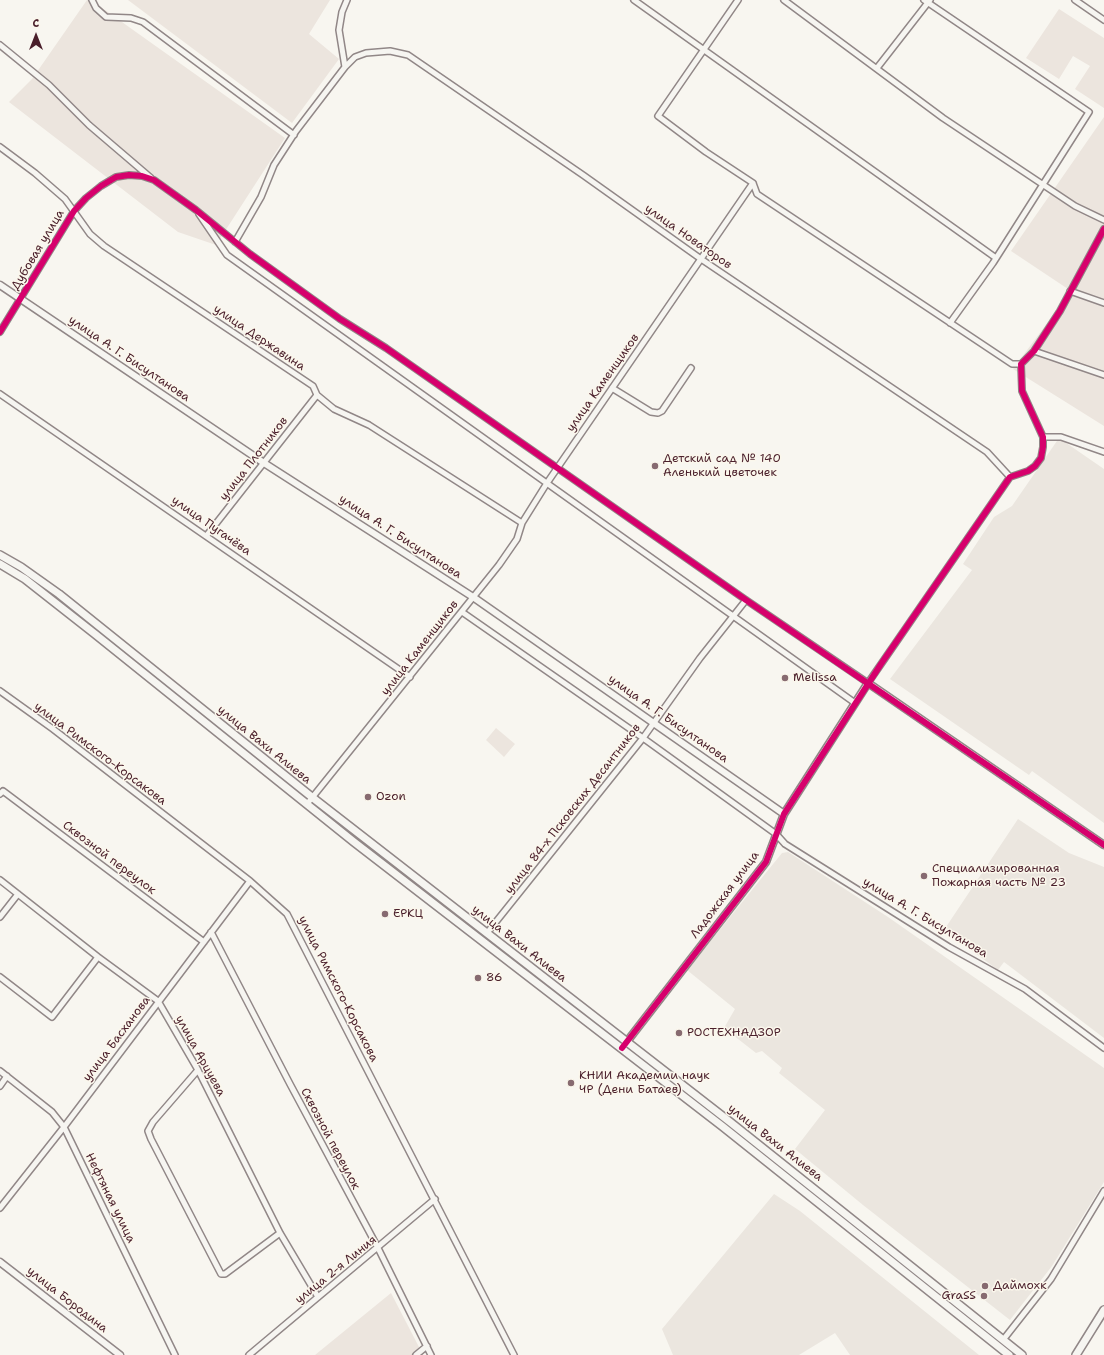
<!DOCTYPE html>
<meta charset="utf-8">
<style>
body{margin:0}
#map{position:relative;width:1104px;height:1355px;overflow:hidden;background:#f8f6f0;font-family:"Shantell Sans",sans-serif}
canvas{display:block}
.north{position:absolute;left:16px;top:16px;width:40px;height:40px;-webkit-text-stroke:3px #fbf7ec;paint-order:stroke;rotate:0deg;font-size:11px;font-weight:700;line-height:16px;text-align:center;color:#4a1f2b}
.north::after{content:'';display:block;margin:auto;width:14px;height:18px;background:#4a1f2b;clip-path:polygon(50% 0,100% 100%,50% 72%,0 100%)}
</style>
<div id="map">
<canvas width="1104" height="1355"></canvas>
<div class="north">С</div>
</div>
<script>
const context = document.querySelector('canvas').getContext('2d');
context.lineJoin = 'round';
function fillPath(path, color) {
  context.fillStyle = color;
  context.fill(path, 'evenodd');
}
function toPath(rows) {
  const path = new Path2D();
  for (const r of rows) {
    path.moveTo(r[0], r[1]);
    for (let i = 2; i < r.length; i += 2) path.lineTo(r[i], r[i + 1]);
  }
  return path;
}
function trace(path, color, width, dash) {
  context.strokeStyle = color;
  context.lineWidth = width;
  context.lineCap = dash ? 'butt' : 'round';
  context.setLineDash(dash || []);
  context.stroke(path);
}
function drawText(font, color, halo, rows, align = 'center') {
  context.font = font + ' "Shantell Sans",sans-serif';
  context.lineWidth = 3;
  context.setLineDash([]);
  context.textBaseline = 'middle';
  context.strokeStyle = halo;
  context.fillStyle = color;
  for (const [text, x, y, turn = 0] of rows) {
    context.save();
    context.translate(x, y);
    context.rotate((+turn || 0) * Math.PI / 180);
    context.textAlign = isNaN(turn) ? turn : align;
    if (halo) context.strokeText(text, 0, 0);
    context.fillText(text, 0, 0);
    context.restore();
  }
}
const built = toPath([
 [1059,438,1104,469,1104,823,1032,771,1029,775,890,679,972,570,963,564,994,517,1012,506],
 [1018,819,1069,853,1104,867,1104,1038,1004,962,998,970,944,930],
 [788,852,888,917,1104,1068,1104,1182,1052,1266,1010,1320,863,1205,795,1149,825,1110,779,1073,782,1068,762,1051,756,1053,724,1028,735,1009,687,970,782,853],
 [774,1194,800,1211,979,1355,850,1355,835,1333,799,1355,673,1355,662,1329]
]);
const green = toPath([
 [87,0,91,0,285,138,216,245,178,232,9,102,32,79],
 [128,0,330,0,309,34,339,59,292,123],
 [1059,9,1104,38,1104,108,1075,89,1090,66,1073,56,1059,79,1026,58],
 [1104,117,1104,426,1013,369,1071,291,1011,251],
 [496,728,515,744,504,757,486,740],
 [391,1293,420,1349,412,1355,315,1355]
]);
const minor = toPath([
 [92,0,96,8,106,17,131,18,143,22,294,135],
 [634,0,996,258],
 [738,0,658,116,706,152,753,183,757,194,1012,364,1021,364],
 [784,0,943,118,1075,206,1104,220],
 [924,0,1089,112,993,263,950,323],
 [1075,0,1104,20],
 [0,45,49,85,89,125,151,178],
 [345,67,355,57,366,53,390,51,408,55,583,175,701,259,987,452,1010,477],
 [877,68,930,0],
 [0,147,35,173,65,199,90,234,104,246,313,386,317,395,334,409,369,425,522,523],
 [199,214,227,255,855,703],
 [235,242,261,197,274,165,296,131,345,67,339,30,342,12,347,0],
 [1070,291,1104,303],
 [0,332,74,211,86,198,101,186,116,177,129,175,142,176,154,180,196,210,250,254,340,319,386,348,746,600,868,683,1010,477,1028,471,1035,466,1041,458,1043,447,1043,437,1022,391,1021,364,1034,351,1060,311,1104,229],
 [1034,351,1104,375],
 [612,388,651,412,658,413,662,411,691,368],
 [0,394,410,677],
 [1043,437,1061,437,1104,452],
 [207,535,317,395],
 [462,612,643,738,776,834,785,844,949,947,1025,989,1104,1048],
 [0,691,53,729,250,881,287,914,514,1355],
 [0,794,3,791,204,942],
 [307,804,499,565,517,539,522,523,547,483,753,183],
 [0,880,98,957,158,1001,198,1070,280,1233,318,1297],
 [0,917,18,894],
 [211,932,290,1084,378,1248,431,1355],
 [487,933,643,738,700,658,746,600],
 [0,977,52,1017,98,957],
 [198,1070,153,1122,148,1131,151,1139,221,1274,225,1274,280,1233],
 [0,1071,52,1112,64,1127,175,1355],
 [0,1086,7,1076],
 [0,1208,64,1127,250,881],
 [1003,1340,1051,1279,1104,1191],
 [249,1355,435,1199],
 [416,1355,427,1346]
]);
const tertiary = toPath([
 [0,285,264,463,473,597,784,814],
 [622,1048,766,862,784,814,868,683,1104,845],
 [0,1262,120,1355]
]);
const secondary = toPath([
 [0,555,21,567,59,594,313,798,730,1122,1022,1355],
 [0,564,25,579,95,634,354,842,722,1126,1009,1355],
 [1076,1355,1104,1310]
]);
const cycleway = toPath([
 [0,332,74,211,86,198,101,186,116,177,129,175,142,176,154,180,196,210,250,254,340,319,386,348,746,600,1104,845],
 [622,1048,766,862,784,814,881,664,1010,477,1028,471,1035,466,1041,458,1043,447,1043,437,1022,391,1021,364,1034,351,1060,311,1104,229]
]);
const markers = [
 [655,466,4,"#876a70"],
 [785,678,4,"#876a70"],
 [368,797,4,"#876a70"],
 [924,876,4,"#876a70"],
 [385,914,4,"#876a70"],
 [478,978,4,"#876a70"],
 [679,1033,4,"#876a70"],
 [571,1083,4,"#876a70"],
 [985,1286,4,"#876a70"],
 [984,1296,4,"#876a70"]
];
const streetNames = [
 ["улица Новаторов",688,237,35],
 ["Дубовая улица",38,250,-59],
 ["улица Державина",259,338,34],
 ["улица А. Г. Бисултанова",129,359,34],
 ["улица Каменщиков",603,383,-55],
 ["улица Плотников",254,459,-52],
 ["улица Пугачёва",211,526,35],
 ["улица А. Г. Бисултанова",400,537,33],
 ["улица Каменщиков",420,648,-52],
 ["улица А. Г. Бисултанова",668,719,35],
 ["улица Вахи Алиева",264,745,39],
 ["улица Римского-Корсакова",100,754,37],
 ["улица 84-х Псковских Десантников",573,809,-52],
 ["Сквозной переулок",109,858,37],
 ["Ладожская улица",725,895,-53],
 ["улица А. Г. Бисултанова",925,918,31],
 ["улица Вахи Алиева",519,944,38],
 ["улица Римского-Корсакова",338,989,63],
 ["улица Басханова",117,1039,-53],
 ["улица Арцуева",200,1056,61],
 ["Сквозной переулок",330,1139,62],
 ["улица Вахи Алиева",775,1143,38],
 ["Нефтяная улица",110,1198,64],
 ["улица 2-я Линия",336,1270,-39],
 ["улица Бородина",67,1300,38]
];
const poiNames = [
 ["Детский сад № 140",663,459],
 ["Аленький цветочек",663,473],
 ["Melissa",793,678],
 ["Ozon",376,797],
 ["Специализированная",932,869],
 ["Пожарная часть № 23",932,883],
 ["ЕРКЦ",393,914],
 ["86",486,978],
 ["РОСТЕХНАДЗОР",687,1033],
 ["КНИИ Академии наук",579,1076],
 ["ЧР (Дени Батаев)",579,1090],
 ["Даймохк",993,1286],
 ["GraSS",976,1296,"right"]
];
fillPath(built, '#ebe6df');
fillPath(green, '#ece5de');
trace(minor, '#918787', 8);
trace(tertiary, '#918787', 9);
trace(secondary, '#918787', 10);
trace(minor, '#f6f5f1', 5);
trace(tertiary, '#f6f5f1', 6);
trace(secondary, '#f6f5f1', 7);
trace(cycleway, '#d6006c', 6);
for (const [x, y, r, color] of markers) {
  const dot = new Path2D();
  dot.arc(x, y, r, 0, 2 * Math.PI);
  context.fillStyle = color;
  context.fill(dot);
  trace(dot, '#fbf7ec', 1.5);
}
drawText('12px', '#4a1f2b', '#fbf7ec', streetNames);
drawText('12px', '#4a1f2b', '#fbf7ec', poiNames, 'left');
</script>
